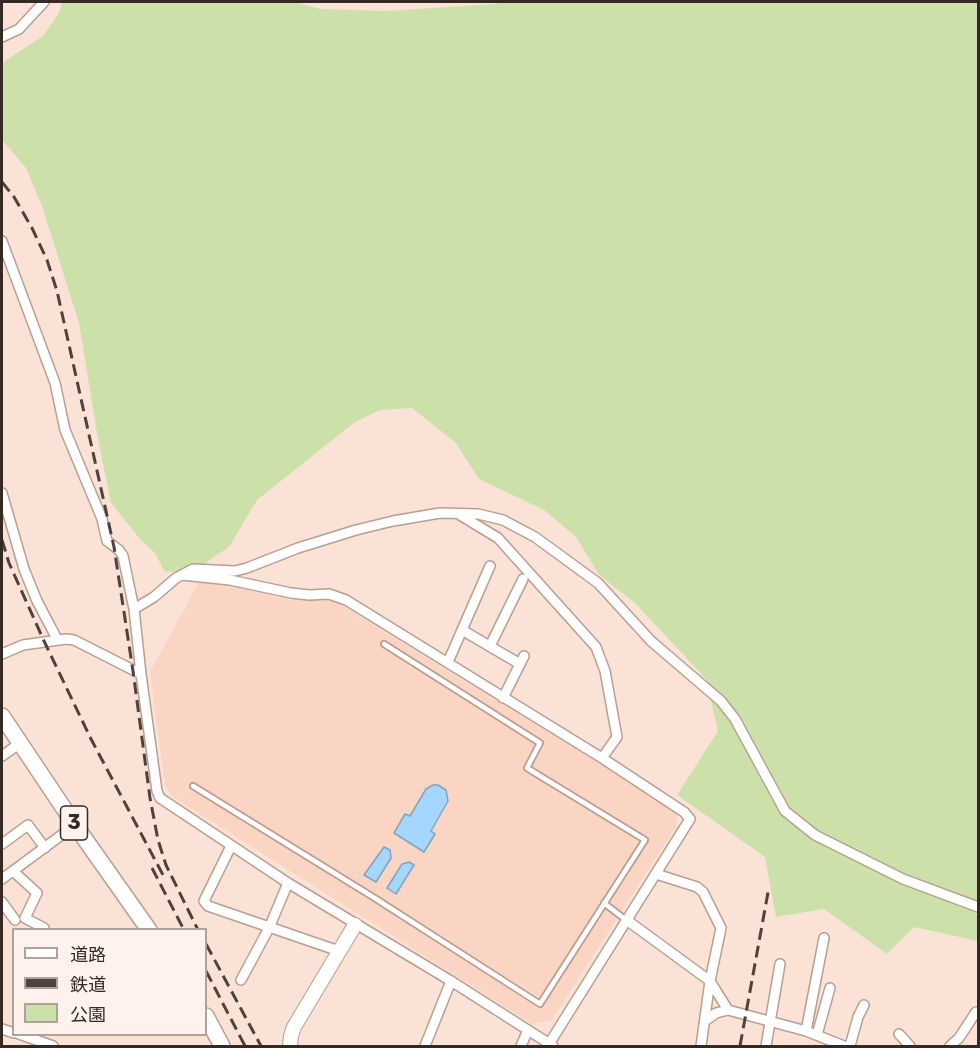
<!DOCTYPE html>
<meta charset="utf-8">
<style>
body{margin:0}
#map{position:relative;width:980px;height:1048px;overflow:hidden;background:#fbe2d7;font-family:Rubik,"Noto Sans JP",sans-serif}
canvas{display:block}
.frame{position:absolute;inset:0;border:3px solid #352924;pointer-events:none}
.legend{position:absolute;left:12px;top:928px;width:195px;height:108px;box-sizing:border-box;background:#fff2ed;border:2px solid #aea29d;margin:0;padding:8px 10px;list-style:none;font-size:18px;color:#352924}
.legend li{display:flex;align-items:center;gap:12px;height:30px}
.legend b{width:30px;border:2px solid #aea29d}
</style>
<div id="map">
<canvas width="980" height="1048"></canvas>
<div class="frame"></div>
<ul class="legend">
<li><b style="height:8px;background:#fff"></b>道路</li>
<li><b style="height:8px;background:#4f413b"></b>鉄道</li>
<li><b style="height:16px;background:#cce1a9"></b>公園</li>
</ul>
</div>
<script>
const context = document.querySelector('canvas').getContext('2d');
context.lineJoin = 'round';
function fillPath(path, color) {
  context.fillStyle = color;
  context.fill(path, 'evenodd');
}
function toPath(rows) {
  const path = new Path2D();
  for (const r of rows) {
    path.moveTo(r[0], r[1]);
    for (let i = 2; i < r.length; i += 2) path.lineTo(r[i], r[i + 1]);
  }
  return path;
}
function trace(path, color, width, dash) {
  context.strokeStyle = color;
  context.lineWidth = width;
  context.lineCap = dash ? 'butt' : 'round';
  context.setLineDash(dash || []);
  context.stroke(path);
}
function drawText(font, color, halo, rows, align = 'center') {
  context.font = font + ' Rubik,sans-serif';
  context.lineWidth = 4.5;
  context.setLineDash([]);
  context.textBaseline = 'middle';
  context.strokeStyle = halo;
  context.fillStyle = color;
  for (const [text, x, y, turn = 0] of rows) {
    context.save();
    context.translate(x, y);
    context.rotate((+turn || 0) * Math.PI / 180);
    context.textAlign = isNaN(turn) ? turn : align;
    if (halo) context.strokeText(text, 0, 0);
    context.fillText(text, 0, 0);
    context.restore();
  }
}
const built = toPath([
 [199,582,239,588,291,600,329,598,677,811,677,825,552,1020,532,1024,173,797,165,785,150,672]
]);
const green = toPath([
 [62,2,295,2,320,9,388,11,495,4,501,2,978,2,978,941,914,927,887,954,824,909,776,917,765,857,677,795,718,731,706,679,635,603,599,575,576,537,544,510,479,479,455,442,412,408,380,410,355,422,257,500,229,547,204,564,173,572,164,571,155,553,140,539,111,503,98,439,79,323,42,206,26,168,2,140,2,63,43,36,59,13]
]);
const water = toPath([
 [433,785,438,785,446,790,448,801,431,831,435,834,424,852,394,833,405,814,410,816,426,789,433,785],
 [384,847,390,850,391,858,376,882,364,875,384,847],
 [409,862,414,865,396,894,387,888,402,864,409,862]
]);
const lane = toPath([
 [193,786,373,897,540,1004,645,840,527,768,540,743,384,644],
 [604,903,626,920]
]);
const street = toPath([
 [2,37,19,29,44,2],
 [2,241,55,383,65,430,102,519,107,541,119,550,123,556,134,609,141,674,157,791,160,798,288,883,451,981,553,1046],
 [2,493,24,569,37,601,57,639],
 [460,515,498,538,596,647,605,671,617,737,602,758],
 [182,575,230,580,291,593,309,595,329,594,346,600,602,758,684,812,690,819,549,1044],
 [134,609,154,597,176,578,193,569,235,571,247,568,298,548,356,530,393,521,440,513,478,514,503,520,535,537,598,583,651,641,721,701,735,719,785,811,815,835,903,879,978,907],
 [462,630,520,664],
 [490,646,523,579],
 [2,654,23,645,66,639,74,640,141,674],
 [448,662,490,566],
 [503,698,524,656],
 [2,756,19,744],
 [2,844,28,825,45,848],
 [231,846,204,901,208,906,339,951],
 [13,871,37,893,25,918,44,928],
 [656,874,697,887,703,892,721,928,710,981,701,1046],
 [2,879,75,825],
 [2,902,15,920],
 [628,921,710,981,728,1010,806,1031,844,1046],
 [241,980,269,928,288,883],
 [705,1021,716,1013,728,1010],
 [2,1029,14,1033],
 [806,1031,824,938],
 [19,1034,53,1046],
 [899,1034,910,1046],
 [817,1035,830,988],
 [425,1046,451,981],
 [521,1046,528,1030],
 [766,1046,780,964],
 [850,1046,858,1017,864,1005],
 [950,1046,959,1038,976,1012]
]);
const secondary = toPath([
 [290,1046,291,1036,294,1027,355,925]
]);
const primary = toPath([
 [2,716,75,825,149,930],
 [206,1016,222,1046]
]);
const rail = toPath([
 [2,182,14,197,32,228,47,260,57,291,114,547,133,671,150,798,158,840,166,865,198,930],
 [2,540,9,563,44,641,91,739,163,875],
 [152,868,184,930],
 [206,944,261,1046],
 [206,971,245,1046],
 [740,1046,769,887]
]);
const shields = [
 [74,823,27]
];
const shieldNames = [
 ["3",74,823]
];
fillPath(built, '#fbd5c3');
fillPath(green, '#cce1a9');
fillPath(water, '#a5d7fe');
trace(water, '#83a3bd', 1.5);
trace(lane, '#ba9e90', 8);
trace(street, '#ba9e90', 12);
trace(secondary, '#ba9e90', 16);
trace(primary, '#ba9e90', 18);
trace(lane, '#fff', 4.5);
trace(street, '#fff', 9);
trace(secondary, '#fff', 14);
trace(primary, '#fff', 15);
trace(rail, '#4f413b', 3, [12, 6]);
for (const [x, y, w] of shields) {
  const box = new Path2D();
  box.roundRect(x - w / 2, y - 17, w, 34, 4.5);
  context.fillStyle = '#fff2ed';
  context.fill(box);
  trace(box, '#352924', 1.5);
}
drawText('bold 20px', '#352924', null, shieldNames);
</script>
